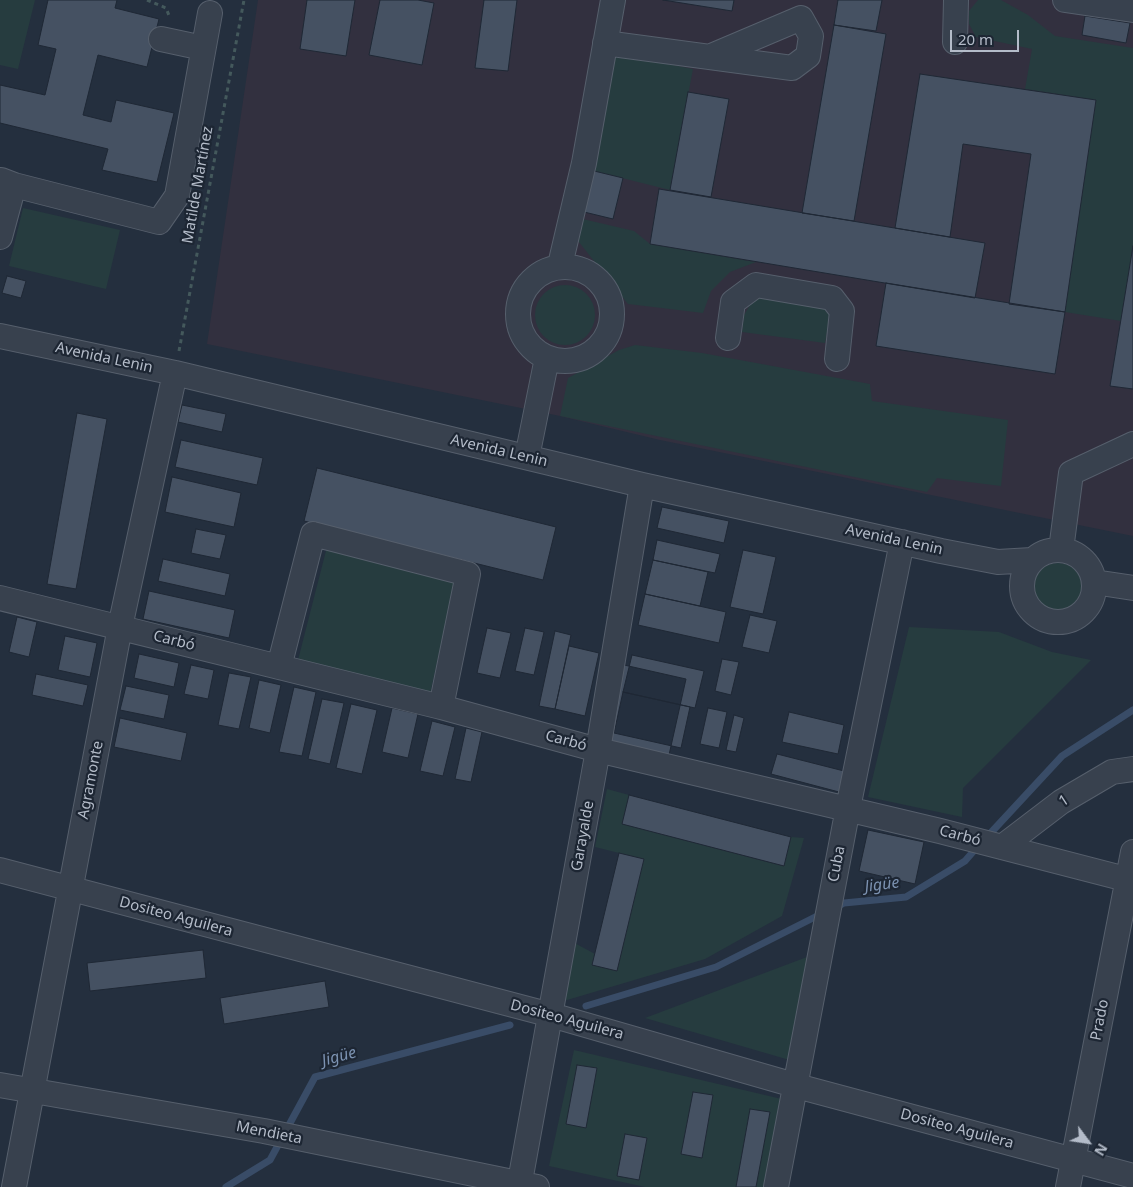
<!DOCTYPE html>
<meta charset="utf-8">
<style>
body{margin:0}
#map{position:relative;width:1133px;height:1187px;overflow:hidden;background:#242f3e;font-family:"Noto Sans",sans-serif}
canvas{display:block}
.north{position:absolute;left:1063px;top:1117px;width:50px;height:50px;-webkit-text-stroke:4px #1d2633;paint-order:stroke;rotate:121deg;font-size:14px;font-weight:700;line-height:20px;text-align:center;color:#b4bcc9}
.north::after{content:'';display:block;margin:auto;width:18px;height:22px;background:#b4bcc9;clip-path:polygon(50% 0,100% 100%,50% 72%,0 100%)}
.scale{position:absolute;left:950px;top:30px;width:69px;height:22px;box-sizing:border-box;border:2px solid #b4bcc9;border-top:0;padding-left:6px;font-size:15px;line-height:18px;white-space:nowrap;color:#b4bcc9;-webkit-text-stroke:4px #1d2633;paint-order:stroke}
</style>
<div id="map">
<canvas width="1133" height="1187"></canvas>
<div class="north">N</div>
<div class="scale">20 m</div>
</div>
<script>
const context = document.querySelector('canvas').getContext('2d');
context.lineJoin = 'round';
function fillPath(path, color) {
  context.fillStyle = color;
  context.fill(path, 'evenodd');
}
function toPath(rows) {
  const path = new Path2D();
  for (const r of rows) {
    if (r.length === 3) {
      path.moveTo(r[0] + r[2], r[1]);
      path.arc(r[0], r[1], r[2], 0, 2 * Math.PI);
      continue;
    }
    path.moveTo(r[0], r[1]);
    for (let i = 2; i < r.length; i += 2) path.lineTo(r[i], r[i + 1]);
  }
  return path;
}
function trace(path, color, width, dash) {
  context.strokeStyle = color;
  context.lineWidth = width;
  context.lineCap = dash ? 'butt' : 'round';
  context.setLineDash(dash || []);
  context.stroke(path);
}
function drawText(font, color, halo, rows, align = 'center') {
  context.font = font + ' "Noto Sans",sans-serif';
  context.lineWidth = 4.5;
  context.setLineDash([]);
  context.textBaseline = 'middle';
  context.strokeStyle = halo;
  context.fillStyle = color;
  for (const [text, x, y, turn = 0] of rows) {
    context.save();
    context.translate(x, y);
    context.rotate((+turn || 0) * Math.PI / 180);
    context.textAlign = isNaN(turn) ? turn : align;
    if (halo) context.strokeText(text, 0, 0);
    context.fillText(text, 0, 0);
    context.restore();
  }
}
const medical = toPath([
 [258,0,1133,0,1133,536,660,440,560,416,207,344]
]);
const green = toPath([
 [0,0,35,0,18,69,0,65],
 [978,0,1001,0,1028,15,1055,36,1133,48,1133,246,1121,321,1065,312,1096,100,1025,89,1032,49,976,37,969,24,969,11],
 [612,53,693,69,670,190,590,170],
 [23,208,120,230,106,289,9,266],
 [574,217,634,231,650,244,756,262,730,272,711,291,703,313,628,304,575,237],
 [565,315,30],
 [756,295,822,304,830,316,825,343,742,332,744,315],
 [635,345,702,353,870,384,872,401,1008,420,1001,486,937,478,927,492,560,416,568,378,619,350],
 [328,543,456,579,429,698,297,664],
 [1058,587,24],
 [909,627,999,632,1052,652,1091,660,963,788,962,817,868,797],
 [607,789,629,795,622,824,783,866,791,837,804,838,782,916,705,959,557,1003,569,940,595,954,592,965,617,971,643,859,595,847],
 [815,954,793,1061,645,1018],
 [574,1050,786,1100,769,1187,645,1187,549,1166]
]);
const stream = toPath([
 [986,838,1062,756,1133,710],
 [835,908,844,903,906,897,965,861,978,846],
 [586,1006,716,967,823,913],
 [226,1187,270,1160,315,1077,510,1025]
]);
const building = toPath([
 [48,0,117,0,115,8,159,19,147,67,98,55,83,115,111,122,116,100,174,113,157,182,102,170,108,149,0,123,0,85,45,95,56,49,38,45,48,0],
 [307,0,355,0,346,56,300,49,307,0],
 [380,0,418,0,434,3,422,65,369,55,380,0],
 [484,0,517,0,508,71,475,68,484,0],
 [663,0,734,0,732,11,663,0],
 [838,0,882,0,876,31,834,25,838,0],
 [1085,16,1130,23,1126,43,1082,35,1085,16],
 [834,25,886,34,854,221,802,213,834,25],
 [920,74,1096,100,1065,312,1009,304,1031,154,963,144,950,237,895,228,920,74],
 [688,92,729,99,711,197,670,190,688,92],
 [590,170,623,178,613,219,580,211,590,170],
 [659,189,985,243,975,298,650,244,659,189],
 [1133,246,1133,389,1110,386,1133,246],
 [7,276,26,281,21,298,2,293,7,276],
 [886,283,1065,312,1055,374,876,346,886,283],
 [182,405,226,414,222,432,178,422,182,405],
 [77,413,107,419,76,589,47,584,77,413],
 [181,440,263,458,257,485,175,467,181,440],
 [317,468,556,527,543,580,304,521,317,468],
 [172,477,241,493,234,527,165,512,172,477],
 [662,507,729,521,724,543,657,528,662,507],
 [196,529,226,535,220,559,191,553,196,529],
 [657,540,720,554,715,573,653,560,657,540],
 [743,550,776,557,763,614,730,607,743,550],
 [163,559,230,574,225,596,158,581,163,559],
 [653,560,708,572,700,606,645,594,653,560],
 [149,591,235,610,229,638,143,619,149,591],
 [645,594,726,612,719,643,638,625,645,594],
 [750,615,777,621,769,653,742,647,750,615],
 [17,617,37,622,29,657,9,652,17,617],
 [487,628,511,633,500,678,477,673,487,628],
 [525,628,544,632,534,675,515,671,525,628],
 [555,631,571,635,555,709,539,706,555,631],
 [65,636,97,643,90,677,58,670,65,636],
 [569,646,599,653,585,716,555,709,569,646],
 [139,654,179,663,174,687,134,678,139,654],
 [632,655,704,671,695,708,623,692,632,655],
 [722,659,739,662,731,695,715,691,722,659],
 [191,665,214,670,208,699,184,694,191,665],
 [624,665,686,679,669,755,607,741,624,665],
 [229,673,251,677,239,729,218,725,229,673],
 [36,674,88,685,83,706,32,695,36,674],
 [259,680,281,685,270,733,249,728,259,680],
 [126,686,169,695,164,719,120,710,126,686],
 [294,687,316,692,302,756,279,752,294,687],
 [623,692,690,707,681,748,614,733,623,692],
 [322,699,344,703,330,764,308,759,322,699],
 [351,704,377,710,362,774,336,768,351,704],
 [392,708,418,714,408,758,382,752,392,708],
 [708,708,727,712,719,748,700,744,708,708],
 [789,712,844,725,838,754,782,742,789,712],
 [734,715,744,718,736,752,726,750,734,715],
 [120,718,187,733,181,761,114,747,120,718],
 [432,721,455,727,443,776,420,771,432,721],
 [466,728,482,732,471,782,455,779,466,728],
 [777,754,844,771,839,792,771,774,777,754],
 [629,795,791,837,784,866,622,824,629,795],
 [868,830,924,842,915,884,859,871,868,830],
 [619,853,644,859,617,971,592,965,619,853],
 [203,950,206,978,90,991,87,963,203,950],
 [325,981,329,1007,224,1024,220,998,325,981],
 [577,1065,597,1068,586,1128,566,1124,577,1065],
 [693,1092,713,1095,702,1158,681,1154,693,1092],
 [750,1109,770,1112,756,1187,736,1187,750,1109],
 [625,1134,647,1138,639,1180,617,1176,625,1134]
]);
const path = toPath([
 [147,0,166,8,170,18],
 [179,351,244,0]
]);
const minor = toPath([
 [1065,0,1133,10],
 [161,39,203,48],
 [955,42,956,0],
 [605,43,792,68,808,56,811,36,801,18,709,57],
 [14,185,159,222,177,196,210,13],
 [0,237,14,185,1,180],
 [560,265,584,163,613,0],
 [565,314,47],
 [0,336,175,373,642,485,941,551,998,562,1032,560],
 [728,338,733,302,756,285,832,298,842,311,837,359],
 [527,457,547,358],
 [1058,586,36],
 [1061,550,1071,473,1133,444],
 [1094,582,1133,588],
 [0,598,441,707,598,750,940,831,1133,881],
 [279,667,313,534,468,574,441,707],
 [1002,847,1061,802,1112,772,1133,769],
 [0,870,551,1015,808,1089,1133,1176],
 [0,1085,264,1131,537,1187],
 [14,1187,120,627,175,373],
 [519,1187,598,750,642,485],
 [776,1187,848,808,902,542],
 [1068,1187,1133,852]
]);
const streetNames = [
 ["Matilde Martínez",198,185,-80],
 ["Avenida Lenin",104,358,12],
 ["Avenida Lenin",499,451,13],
 ["Avenida Lenin",894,540,12],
 ["Carbó",174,641,14],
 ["Carbó",566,741,15],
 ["Agramonte",91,780,-79],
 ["1",1064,801,-33],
 ["Garayalde",583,836,-80],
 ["Carbó",960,836,15],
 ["Cuba",837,864,-79],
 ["Dositeo Aguilera",176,917,15],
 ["Dositeo Aguilera",567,1020,15],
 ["Prado",1100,1020,-79],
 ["Dositeo Aguilera",957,1129,15],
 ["Mendieta",269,1133,11]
];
const waterNames = [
 ["Jigüe",882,885,-7],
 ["Jigüe",339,1057,-15]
];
fillPath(medical, '#32303f');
fillPath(green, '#263c3f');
trace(stream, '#394c67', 7);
fillPath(building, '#455162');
trace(building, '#1f2835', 1);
trace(minor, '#565f6c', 26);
trace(path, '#44595c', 3, [4, 4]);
trace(minor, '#38414e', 24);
drawText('15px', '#b4bcc9', '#1d2633', streetNames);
drawText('italic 16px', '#7c92b1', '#1d2633', waterNames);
</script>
